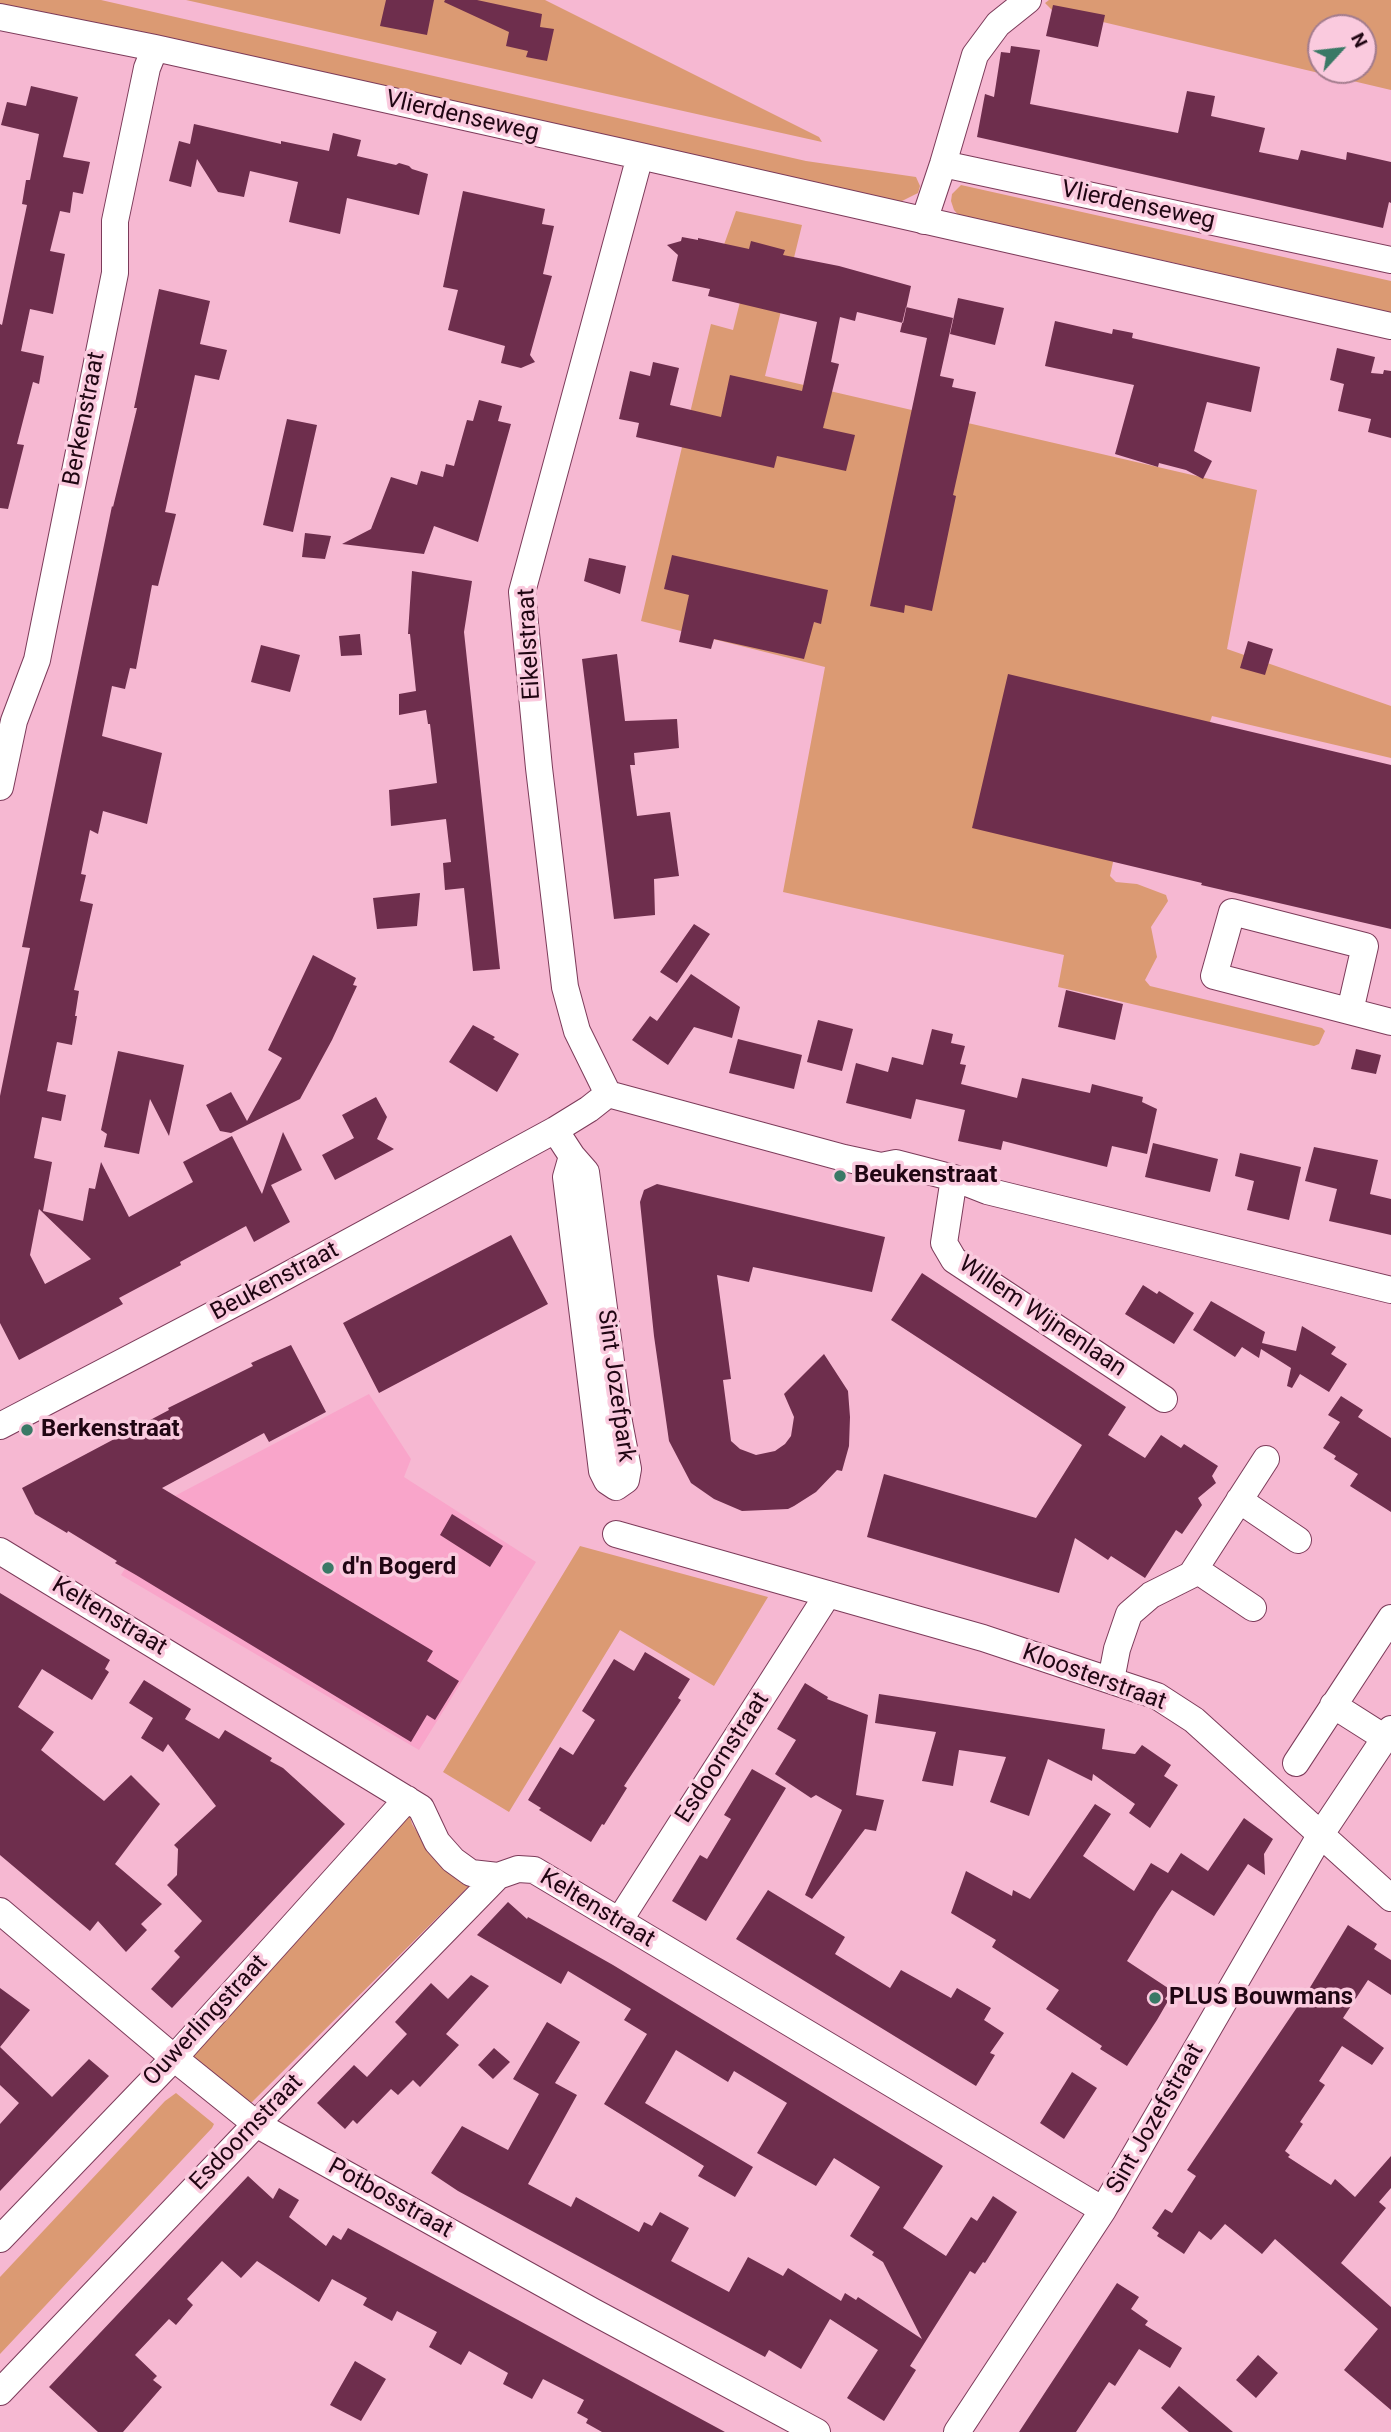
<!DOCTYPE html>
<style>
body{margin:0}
#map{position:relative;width:1391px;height:2432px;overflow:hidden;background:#f6b8d2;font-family:Roboto,sans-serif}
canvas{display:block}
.north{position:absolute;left:1307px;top:14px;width:70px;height:70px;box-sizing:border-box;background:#facade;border:2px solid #a37c8d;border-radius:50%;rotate:63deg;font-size:19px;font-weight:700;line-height:28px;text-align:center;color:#200613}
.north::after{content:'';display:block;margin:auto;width:24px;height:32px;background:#3a7966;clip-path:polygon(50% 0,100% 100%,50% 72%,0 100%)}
</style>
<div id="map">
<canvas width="1391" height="2432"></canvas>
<div class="north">N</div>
</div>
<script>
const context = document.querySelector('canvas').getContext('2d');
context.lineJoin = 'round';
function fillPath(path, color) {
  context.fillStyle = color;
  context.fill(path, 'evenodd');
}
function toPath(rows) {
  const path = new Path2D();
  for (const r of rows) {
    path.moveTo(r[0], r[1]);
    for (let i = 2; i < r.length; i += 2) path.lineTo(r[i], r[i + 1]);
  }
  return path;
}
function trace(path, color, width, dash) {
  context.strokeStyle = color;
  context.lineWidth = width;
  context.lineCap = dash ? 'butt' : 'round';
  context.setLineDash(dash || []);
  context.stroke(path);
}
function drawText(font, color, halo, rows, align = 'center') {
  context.font = font + ' Roboto,sans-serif';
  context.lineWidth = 7;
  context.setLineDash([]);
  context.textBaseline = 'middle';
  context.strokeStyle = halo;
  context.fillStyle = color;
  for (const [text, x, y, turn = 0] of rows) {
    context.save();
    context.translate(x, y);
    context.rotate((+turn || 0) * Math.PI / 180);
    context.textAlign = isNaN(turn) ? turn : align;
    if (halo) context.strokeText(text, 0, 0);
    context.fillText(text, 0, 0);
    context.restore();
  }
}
const built = toPath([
 [369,1394,411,1459,404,1477,536,1562,419,1750,121,1575,167,1500]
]);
const green = toPath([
 [0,0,101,0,806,161,916,177,920,186,918,193,896,204,0,8],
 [186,0,545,0,819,137,822,142],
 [1049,0,1391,0,1391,90,1052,10,1045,3],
 [1321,28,1363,28,1363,70,1321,70],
 [961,185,1391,281,1391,313,1157,259,961,218,954,210,951,201,952,194],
 [736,211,802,225,765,376,1257,490,1227,649,1391,706,1391,758,1212,716,1201,748,1135,761,1110,876,1116,882,1137,884,1166,895,1168,901,1151,927,1157,957,1145,980,1150,986,1322,1028,1325,1031,1319,1044,1314,1046,1058,987,1064,955,783,892,825,667,641,621,711,324,733,330,743,290,720,256],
 [580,1546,768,1597,714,1686,620,1630,509,1812,443,1772],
 [409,1813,412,1824,429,1851,455,1878,470,1885,252,2102,239,2108,188,2053],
 [176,2093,214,2124,212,2128,0,2354,0,2277,165,2101]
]);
const building = toPath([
 [386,0,434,0,427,35,380,26],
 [445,0,477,0,542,14,540,27,554,29,547,61,526,57,528,51,506,46,509,32,444,2],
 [1053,5,1105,15,1098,47,1046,36],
 [1011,46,1040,50,1030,104,1178,133,1187,91,1215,96,1211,116,1265,128,1259,152,1298,160,1301,150,1346,160,1347,152,1391,162,1391,203,1389,202,1383,228,977,137,985,94,994,97,1001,52,1010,53],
 [31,86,78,97,63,157,90,162,83,194,73,192,70,213,60,211,50,251,65,254,53,314,30,309,21,351,44,356,39,384,33,382,17,444,24,445,8,509,0,508,0,324,2,325,27,205,22,204,26,180,30,180,39,134,1,125,7,102,26,106],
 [194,124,281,144,281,141,329,151,333,133,361,140,357,156,396,165,399,163,409,166,412,169,428,174,419,215,347,198,340,234,289,222,298,182,250,171,244,197,218,192,197,159,191,187,169,181,179,141,190,144],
 [463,191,545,209,542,224,554,226,543,274,552,276,530,355,535,362,521,368,501,363,505,346,448,330,458,290,443,287],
 [682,237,698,240,698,238,749,249,751,241,785,250,783,255,839,266,911,286,903,323,857,312,855,321,840,317,831,362,839,364,823,428,855,435,846,471,777,456,774,468,636,437,639,423,619,419,630,371,650,376,653,362,679,368,670,405,721,417,730,375,802,391,817,322,708,296,710,289,672,281,678,255,667,245,681,241],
 [159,289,210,301,200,344,227,350,219,380,195,375,165,512,176,514,158,586,152,585,136,669,130,668,125,689,112,686,102,736,162,753,147,824,103,811,98,834,90,830,81,874,86,875,80,901,93,904,74,990,79,991,75,1016,77,1016,72,1045,57,1042,47,1091,66,1095,61,1121,42,1117,34,1158,52,1162,43,1211,83,1221,89,1188,95,1189,101,1162,129,1217,193,1182,183,1162,232,1136,262,1194,283,1132,302,1170,271,1185,290,1222,254,1242,246,1226,180,1262,181,1265,119,1298,123,1304,19,1360,0,1323,0,1096,30,948,22,947,112,506,113,507,137,408,134,408],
 [39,1209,91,1259,45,1284,30,1255],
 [958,298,1004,308,995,345,950,334],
 [906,307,953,318,940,376,954,379,952,387,976,392,953,495,956,496,932,611,905,605,904,613,870,606,927,338,900,332],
 [1055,321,1112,334,1113,329,1133,333,1132,338,1260,367,1251,412,1207,402,1194,451,1212,461,1203,479,1186,470,1159,463,1158,467,1115,454,1134,385,1045,366],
 [1337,348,1375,357,1371,373,1383,374,1384,370,1391,371,1391,438,1368,432,1371,419,1338,411,1344,384,1330,380],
 [479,400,502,406,498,421,511,424,478,542,434,526,424,554,342,544,371,529,391,477,417,485,421,471,443,477,446,464,454,466,467,420,473,421],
 [287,419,317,425,293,532,263,525],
 [305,533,331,536,325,559,302,557],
 [672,555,828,590,821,624,814,622,804,659,714,639,711,649,679,642,689,595,664,589],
 [589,558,626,566,620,594,584,581],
 [412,571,472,581,464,632,500,969,473,971,464,888,445,890,443,863,451,862,446,819,391,826,389,790,437,783,430,724,428,724,426,710,399,715,399,694,416,691,410,634,408,634],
 [360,634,362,655,341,656,339,636],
 [1248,641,1273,649,1265,675,1240,668],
 [261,645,300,655,290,692,251,682],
 [617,654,625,721,677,719,679,748,634,753,635,765,630,765,637,816,670,812,679,876,654,879,655,915,614,919,582,659],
 [1008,674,1391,765,1391,929,1201,885,1202,883,972,828],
 [420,893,417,926,377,929,373,898],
 [694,924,710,934,677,983,660,972],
 [313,955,356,978,353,985,357,986,332,1040,300,1099,231,1133,220,1131,206,1105,231,1092,247,1121,282,1058,268,1050],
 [691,974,740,1007,732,1038,694,1027,668,1065,632,1040,650,1016,657,1021],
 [1066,990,1123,1004,1115,1040,1058,1027],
 [818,1020,853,1029,842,1071,807,1062],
 [473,1025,495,1037,493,1039,519,1054,497,1092,449,1062],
 [932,1029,953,1034,951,1043,965,1046,960,1064,966,1065,961,1084,1017,1098,1022,1078,1090,1093,1092,1084,1143,1097,1142,1102,1157,1109,1147,1154,1112,1146,1107,1167,1003,1141,1001,1150,958,1141,965,1110,916,1099,911,1119,846,1103,856,1063,888,1072,892,1057,923,1065],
 [738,1039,802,1055,794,1089,729,1073],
 [1356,1049,1381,1055,1376,1074,1351,1069],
 [118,1051,184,1065,169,1136,150,1099,139,1154,104,1147,107,1134,101,1130],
 [376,1097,387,1117,377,1139,394,1149,335,1180,322,1155,354,1138,342,1115],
 [1153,1143,1218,1159,1210,1192,1145,1177],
 [1314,1147,1378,1160,1370,1194,1391,1199,1391,1235,1329,1221,1337,1189,1305,1181],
 [1240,1153,1301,1167,1289,1220,1247,1210,1254,1181,1235,1176],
 [657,1184,885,1237,872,1292,753,1267,749,1282,717,1275,731,1379,723,1380,731,1441,740,1449,756,1455,775,1451,785,1444,791,1436,794,1417,784,1394,824,1354,848,1391,850,1417,849,1446,842,1471,837,1470,816,1492,794,1506,788,1509,742,1511,714,1499,691,1483,669,1441,654,1336,640,1202,644,1190],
 [511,1235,548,1304,379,1393,343,1323],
 [922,1273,1126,1407,1108,1435,1145,1458,1161,1435,1181,1448,1184,1444,1218,1466,1212,1476,1216,1483,1198,1498,1202,1505,1182,1534,1176,1530,1145,1578,1111,1556,1108,1560,1075,1538,1059,1593,867,1537,884,1474,1036,1518,1082,1445,891,1320],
 [1143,1285,1157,1294,1159,1291,1194,1313,1174,1344,1125,1314],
 [1211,1301,1265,1332,1262,1343,1296,1351,1302,1326,1336,1347,1331,1354,1347,1364,1329,1392,1300,1374,1292,1388,1287,1386,1291,1368,1261,1349,1259,1358,1242,1347,1235,1357,1193,1330],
 [291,1345,326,1412,269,1442,264,1433,162,1488,433,1651,427,1661,459,1681,435,1720,427,1715,411,1742,136,1575,115,1563,117,1561,68,1531,67,1533,35,1514,22,1488,169,1410,168,1408,253,1366,251,1363],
 [1341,1396,1363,1410,1358,1417,1391,1438,1391,1512,1350,1486,1358,1474,1334,1459,1336,1456,1323,1448,1340,1422,1328,1415],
 [452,1514,503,1546,490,1567,440,1535],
 [0,1593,110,1660,105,1669,109,1672,92,1700,42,1669,18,1707,54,1732,41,1750,104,1801,131,1775,160,1804,115,1864,162,1904,141,1924,147,1930,126,1952,98,1921,90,1931,0,1855],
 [645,1652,690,1679,678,1698,681,1700,624,1786,627,1788,604,1825,602,1824,591,1842,539,1810,541,1808,528,1800,560,1747,573,1755,595,1720,582,1711,614,1659,634,1671],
 [144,1680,191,1709,185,1719,219,1739,225,1730,272,1758,270,1761,283,1768,345,1824,172,2008,151,1989,180,1957,174,1951,202,1921,167,1885,177,1875,178,1849,174,1845,216,1806,168,1744,163,1752,141,1738,153,1718,129,1703],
 [805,1683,828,1697,827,1699,868,1715,856,1795,884,1800,876,1831,865,1829,812,1899,805,1895,842,1810,816,1795,811,1798,775,1774,796,1740,777,1729],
 [879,1694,1105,1729,1102,1749,1135,1754,1142,1745,1171,1765,1164,1776,1178,1785,1150,1828,1129,1813,1135,1804,1093,1774,1092,1781,1048,1759,1029,1816,990,1802,1006,1757,959,1750,953,1786,922,1781,936,1732,875,1723],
 [752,1769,786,1788,706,1921,672,1901,700,1855,707,1859,731,1819,724,1815],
 [1095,1804,1111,1814,1083,1856,1134,1891,1151,1863,1168,1873,1181,1853,1208,1871,1244,1818,1273,1839,1264,1854,1265,1875,1248,1864,1214,1916,1172,1890,1157,1912,1127,1961,1171,1990,1165,1999,1168,2001,1157,2020,1127,2066,1100,2049,1102,2046,1046,2009,1059,1990,992,1947,996,1940,951,1913,966,1871,1012,1896,1013,1890,1030,1899],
 [768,1890,845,1937,835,1954,890,1988,901,1970,951,1998,957,1988,991,2008,984,2020,1004,2033,990,2053,995,2055,976,2086,736,1939],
 [508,1902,527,1919,528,1917,613,1965,943,2166,903,2228,946,2256,971,2217,977,2221,993,2196,1017,2212,985,2263,983,2262,975,2274,970,2271,910,2366,916,2370,884,2421,847,2398,878,2350,830,2319,801,2369,769,2350,765,2357,458,2191,431,2173,462,2126,508,2150,539,2094,513,2079,547,2022,580,2042,555,2083,577,2095,528,2184,571,2207,576,2197,639,2232,644,2222,652,2226,660,2212,689,2228,671,2261,729,2292,748,2257,783,2276,788,2268,841,2301,845,2293,856,2300,858,2297,922,2339,883,2262,872,2255,874,2252,850,2236,880,2187,834,2158,816,2186,757,2153,787,2103,734,2071,728,2082,676,2050,645,2103,753,2167,735,2197,698,2176,704,2166,604,2104,647,2034,624,2020,631,2009,568,1971,561,1984,477,1935],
 [1348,1925,1377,1944,1374,1949,1391,1960,1391,1995,1368,1980,1343,2018,1384,2048,1372,2065,1342,2046,1319,2081,1325,2085,1300,2122,1303,2124,1285,2151,1290,2155,1288,2157,1331,2185,1335,2179,1355,2197,1391,2156,1391,2188,1379,2202,1386,2208,1341,2263,1391,2307,1391,2410,1344,2370,1378,2329,1275,2239,1262,2254,1225,2224,1211,2240,1199,2231,1184,2254,1157,2236,1159,2233,1152,2228,1165,2209,1172,2213,1196,2176,1187,2170,1306,1994],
 [471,1975,489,1986,446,2034,459,2045,420,2087,413,2080,398,2095,391,2089,357,2124,353,2120,345,2129,317,2103,354,2065,367,2077,407,2034,395,2022,431,1983,448,1999],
 [0,1988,30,2010,0,2047,52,2097,89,2059,109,2076,0,2191,0,2124,19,2103,0,2085],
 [494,2048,510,2062,493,2079,478,2065],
 [1072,2072,1097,2088,1064,2139,1040,2123],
 [248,2176,273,2199,279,2188,299,2200,289,2217,326,2246,333,2235,341,2240,348,2228,725,2432,602,2432,586,2423,588,2419,577,2413,584,2400,543,2379,532,2399,503,2384,508,2373,469,2351,461,2365,429,2347,437,2332,397,2311,392,2321,363,2305,367,2298,332,2279,319,2302,257,2261,241,2278,222,2261,187,2299,193,2305,176,2325,169,2319,135,2355,157,2376,153,2380,162,2387,123,2432,98,2432,49,2387],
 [1117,2283,1139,2297,1131,2309,1148,2321,1145,2325,1182,2348,1170,2368,1139,2349,1115,2386,1109,2382,1076,2432,1019,2432],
 [1258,2355,1278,2373,1256,2398,1236,2380],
 [355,2361,386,2379,361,2421,330,2405],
 [1179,2386,1233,2432,1189,2432,1161,2408]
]);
const minor = toPath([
 [0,17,155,48,640,156,1391,326],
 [943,164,1391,260],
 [924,221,943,164,975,55,998,24,1028,0],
 [0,787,14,721,37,660,115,273,115,221,147,68,155,48],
 [1350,1011,1365,946,1232,912,1214,976,1391,1022],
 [608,1094,577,1031,565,987,539,768,522,592,640,156],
 [555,1130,572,1156,586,1172,619,1422,628,1469,626,1480,616,1487,607,1481,602,1471,566,1177,572,1156],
 [954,1178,944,1243,954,1260,1164,1399],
 [0,1426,266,1287,555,1130,589,1109,608,1094,844,1158,881,1166,896,1163,954,1178,987,1191,1391,1290],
 [1239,1500,1298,1540],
 [616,1534,983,1638,1157,1696,1194,1720,1391,1898],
 [0,1551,421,1808,437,1842,453,1860,471,1873,498,1876,518,1869,534,1870,1103,2210],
 [1195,1569,1253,1608],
 [1111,1680,1117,1649,1129,1614,1151,1595,1191,1575,1266,1459],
 [1333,1705,1385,1738,1391,1738],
 [1296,1763,1391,1618],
 [0,1911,174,2058,256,2124,592,2311,817,2432],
 [619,1921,828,1594],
 [0,2239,174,2058,407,1799],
 [0,2392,256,2124,498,1876],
 [957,2432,1103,2210,1321,1834,1391,1729]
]);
const markers = [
 [840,1176,7,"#3a7966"],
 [27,1430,7,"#3a7966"],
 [328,1568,7,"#3a7966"],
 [1155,1998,7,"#3a7966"]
];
const streetNames = [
 ["Vlierdenseweg",462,117,13],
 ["Vlierdenseweg",1138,206,12],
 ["Berkenstraat",85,419,-79],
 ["Eikelstraat",530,644,-93],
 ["Beukenstraat",275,1282,-28],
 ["Willem Wijnenlaan",1042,1317,34],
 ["Sint Jozefpark",615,1386,82],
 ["Keltenstraat",109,1617,31],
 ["Kloosterstraat",1094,1678,20],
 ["Esdoornstraat",723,1758,-57],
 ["Keltenstraat",597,1909,31],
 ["Ouwerlingstraat",206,2021,-47],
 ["Sint Jozefstraat",1156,2119,-60],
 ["Esdoornstraat",247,2133,-46],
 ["Potbosstraat",390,2199,29]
];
const poiNames = [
 ["Beukenstraat",854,1176],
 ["Berkenstraat",41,1430],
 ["d'n Bogerd",342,1568],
 ["PLUS Bouwmans",1169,1998]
];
fillPath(built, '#f9a5ca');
fillPath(green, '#db9a73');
fillPath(building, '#6e2e4d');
trace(minor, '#7c3b5a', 28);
trace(minor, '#fff', 26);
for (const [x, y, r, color] of markers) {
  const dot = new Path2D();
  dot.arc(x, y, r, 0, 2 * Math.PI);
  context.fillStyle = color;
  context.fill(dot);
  trace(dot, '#facade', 2.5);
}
drawText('24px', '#200613', '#facade', streetNames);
drawText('bold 24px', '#200613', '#facade', poiNames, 'left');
</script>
